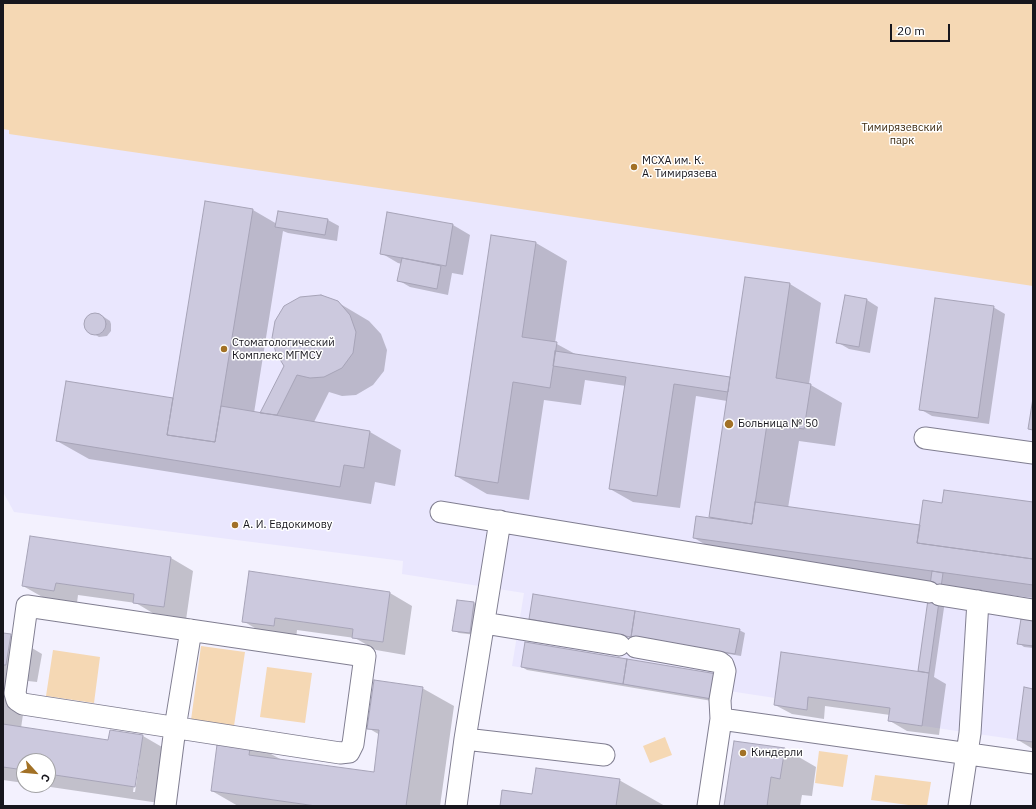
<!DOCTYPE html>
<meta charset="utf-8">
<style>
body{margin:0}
#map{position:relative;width:1036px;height:809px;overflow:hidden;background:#f3f1fe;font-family:"IBM Plex Sans",sans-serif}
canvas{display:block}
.frame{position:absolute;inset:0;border:4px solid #17161d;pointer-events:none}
.north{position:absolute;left:16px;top:753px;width:40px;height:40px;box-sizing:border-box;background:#fff;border:1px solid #a2a2a5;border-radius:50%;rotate:117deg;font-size:11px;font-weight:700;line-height:16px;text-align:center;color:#17161d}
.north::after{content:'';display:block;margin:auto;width:14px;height:18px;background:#a27126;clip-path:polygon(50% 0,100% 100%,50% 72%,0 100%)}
.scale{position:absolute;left:890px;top:24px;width:60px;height:18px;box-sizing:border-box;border:2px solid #17161d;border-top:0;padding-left:5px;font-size:12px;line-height:14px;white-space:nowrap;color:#17161d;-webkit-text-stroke:3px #fff;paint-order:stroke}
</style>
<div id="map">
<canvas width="1036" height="809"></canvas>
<div class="frame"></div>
<div class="north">С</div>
<div class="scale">20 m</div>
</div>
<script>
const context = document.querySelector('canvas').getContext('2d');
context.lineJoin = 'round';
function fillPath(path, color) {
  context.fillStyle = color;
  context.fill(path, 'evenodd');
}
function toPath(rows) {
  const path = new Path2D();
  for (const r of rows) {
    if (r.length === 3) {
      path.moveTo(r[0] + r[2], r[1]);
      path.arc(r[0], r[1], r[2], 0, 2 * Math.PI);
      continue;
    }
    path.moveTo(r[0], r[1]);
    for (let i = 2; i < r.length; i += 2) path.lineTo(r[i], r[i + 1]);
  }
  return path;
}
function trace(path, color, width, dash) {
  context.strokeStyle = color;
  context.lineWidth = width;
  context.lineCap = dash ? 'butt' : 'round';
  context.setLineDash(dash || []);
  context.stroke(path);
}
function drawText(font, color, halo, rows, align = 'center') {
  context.font = font + ' "IBM Plex Sans",sans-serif';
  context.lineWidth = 3;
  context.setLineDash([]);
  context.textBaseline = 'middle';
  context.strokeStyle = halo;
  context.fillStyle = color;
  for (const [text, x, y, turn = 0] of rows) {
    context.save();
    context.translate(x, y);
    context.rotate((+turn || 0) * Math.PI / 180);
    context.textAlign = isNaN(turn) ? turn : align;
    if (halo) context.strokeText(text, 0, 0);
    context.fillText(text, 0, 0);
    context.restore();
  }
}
const built = toPath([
 [3,3,1033,3,1033,742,888,721,890,708,809,697,807,710,774,705,775,698,729,691,727,702,512,666,524,593,402,574,403,561,14,512,3,492]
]);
const green = toPath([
 [3,3,1033,3,1033,286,461,200,9,134,9,130,3,129],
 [201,646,245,652,234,726,191,720],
 [53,650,100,657,94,703,46,696],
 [267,667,312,673,305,723,260,717],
 [665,737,672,755,650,763,643,746],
 [819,751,848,755,843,787,815,783],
 [875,775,931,782,927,806,916,806,871,800]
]);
const shadow = toPath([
 [253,210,277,224,328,220,339,226,337,241,288,233,283,231,254,413,260,414,286,366,337,302,369,321,381,334,387,350,384,371,373,385,356,395,342,396,329,392,314,422,370,432,401,450,395,486,375,482,371,504,89,459,57,441,67,382,174,399],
 [388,214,453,225,470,235,463,275,452,273,448,295,410,287,398,280,402,264,398,263,381,253],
 [536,243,567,261,555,343,577,355,731,378,746,278,790,284,821,303,809,384,842,403,835,446,799,441,788,508,921,526,943,504,1033,503,1033,598,947,587,934,677,946,684,939,735,907,731,890,721,890,715,825,706,824,719,792,714,775,705,782,654,918,672,931,584,725,556,694,538,710,519,727,401,696,396,680,508,633,502,610,489,626,386,585,380,581,405,544,400,529,500,487,494,456,476],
 [846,296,867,300,878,307,870,353,849,349,837,342],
 [993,307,1005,314,989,424,932,416,920,409],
 [98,313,110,321,111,324,111,331,107,336,99,337,87,330,85,324,87,318,91,314],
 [31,537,171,558,193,571,186,620,156,615,136,603,78,595,77,603,46,599,23,586],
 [250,572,390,593,412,606,405,655,376,650,355,638,297,630,296,639,265,634,243,621],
 [458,601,474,603,480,606,476,635,459,633,453,630],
 [530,619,739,630,745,633,741,656,535,622],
 [1033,621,1033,648,1024,647,1019,643],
 [3,634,10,635,42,654,37,682,28,681,21,728,109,741,143,736,174,754,166,804,37,785,48,785,48,761,24,761,24,783,3,780],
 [138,757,140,757,135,792,133,792],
 [522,667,716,675,718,702,527,670],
 [422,688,454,706,440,806,238,806,212,791,251,743,282,760,374,773,380,735,368,728],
 [1033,690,1033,749,1018,740],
 [735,742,785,749,816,767,812,796,802,795,800,806,725,806],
 [619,780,665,806,501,806,533,795]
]);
const building = toPath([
 [205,201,253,209,215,442,167,435,205,201],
 [278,211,328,219,325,235,275,227,278,211],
 [387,212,453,224,446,266,380,254,387,212],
 [491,235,536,242,522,337,557,342,550,388,513,382,498,483,455,476,491,235],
 [402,258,441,266,437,289,397,281,402,258],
 [745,277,790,283,776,378,811,384,804,429,767,424,752,524,709,517,745,277],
 [321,295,338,301,350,315,356,332,353,353,342,368,324,377,310,378,297,375,277,415,260,413,284,366,276,353,272,338,275,321,284,306,300,297,321,295],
 [845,295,867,299,859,347,836,343,845,295],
 [935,298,994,306,978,418,919,410,935,298],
 [95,324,11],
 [555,351,730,377,728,392,674,384,657,496,609,489,626,377,553,366,555,351],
 [66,381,173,398,167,435,215,442,221,406,370,431,364,468,344,465,340,487,56,441,66,381],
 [1033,398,1033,430,1028,429,1033,398],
 [944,490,1033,502,1033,559,917,543,923,500,942,503,944,490],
 [755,502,920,525,917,543,1033,559,1033,585,693,538,696,516,752,524,755,502],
 [30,536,171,557,164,607,133,603,134,594,56,583,54,591,22,586,30,536],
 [249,571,390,592,383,642,352,638,353,629,275,618,274,626,242,622,249,571],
 [932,571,943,573,929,673,918,671,932,571],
 [533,594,635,611,631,637,529,619,533,594],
 [457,600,474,602,470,633,452,631,457,600],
 [635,611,740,629,735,654,631,637,635,611],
 [1021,619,1033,620,1033,646,1017,644,1021,619],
 [3,633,11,634,6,665,3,665,3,633],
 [525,642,627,659,623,684,521,667,525,642],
 [781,652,929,673,922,726,888,721,890,708,808,697,807,710,774,705,781,652],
 [627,659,717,674,712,699,623,684,627,659],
 [374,680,423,687,406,806,316,806,211,791,218,737,251,742,249,755,374,772,379,730,367,729,374,680],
 [1024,687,1033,689,1033,742,1017,740,1024,687],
 [3,724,108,740,110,730,143,735,135,787,48,774,48,761,24,761,24,770,3,767,3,724],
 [734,741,785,748,780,779,771,777,767,806,724,806,734,741],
 [536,768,620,779,616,806,500,806,502,790,532,794,536,768]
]);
const minor = toPath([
 [925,438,1033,453],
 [441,512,929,592],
 [940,595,1033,610],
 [27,606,365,656,353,744,349,752,340,753,23,704,17,700,15,693,27,606],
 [484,623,619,645],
 [636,647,719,662,723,665,725,671,720,700,721,719,708,806],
 [721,719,1033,763],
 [465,739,604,755],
 [165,806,175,728,191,630],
 [456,806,465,739,500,521],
 [959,806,970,733,978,601]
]);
const markers = [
 [634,167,4,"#a27126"],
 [224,349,4,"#a27126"],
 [729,424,5,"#a27126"],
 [235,525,4,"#a27126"],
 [743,753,4,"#a27126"]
];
const parkNames = [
 ["Тимирязевский",902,128],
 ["парк",902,141]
];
const poiNames = [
 ["МСХА им. К.",642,161],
 ["А. Тимирязева",642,174],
 ["Стоматологический",232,343],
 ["Комплекс МГМСУ",232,356],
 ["Больница № 50",738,424],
 ["А. И. Евдокимову",243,525],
 ["Киндерли",751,753]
];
fillPath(built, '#eae7fe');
fillPath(green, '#f5d8b4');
fillPath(shadow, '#0003');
fillPath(building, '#ccc9de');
trace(building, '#a7a4b8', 1);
trace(minor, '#807e91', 23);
trace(minor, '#fff', 21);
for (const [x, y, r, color] of markers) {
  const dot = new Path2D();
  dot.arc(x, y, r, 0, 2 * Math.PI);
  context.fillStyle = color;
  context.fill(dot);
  trace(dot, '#fff', 1.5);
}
drawText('11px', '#3e2b10', '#fff', parkNames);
drawText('11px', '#17161d', '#fff', poiNames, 'left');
</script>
